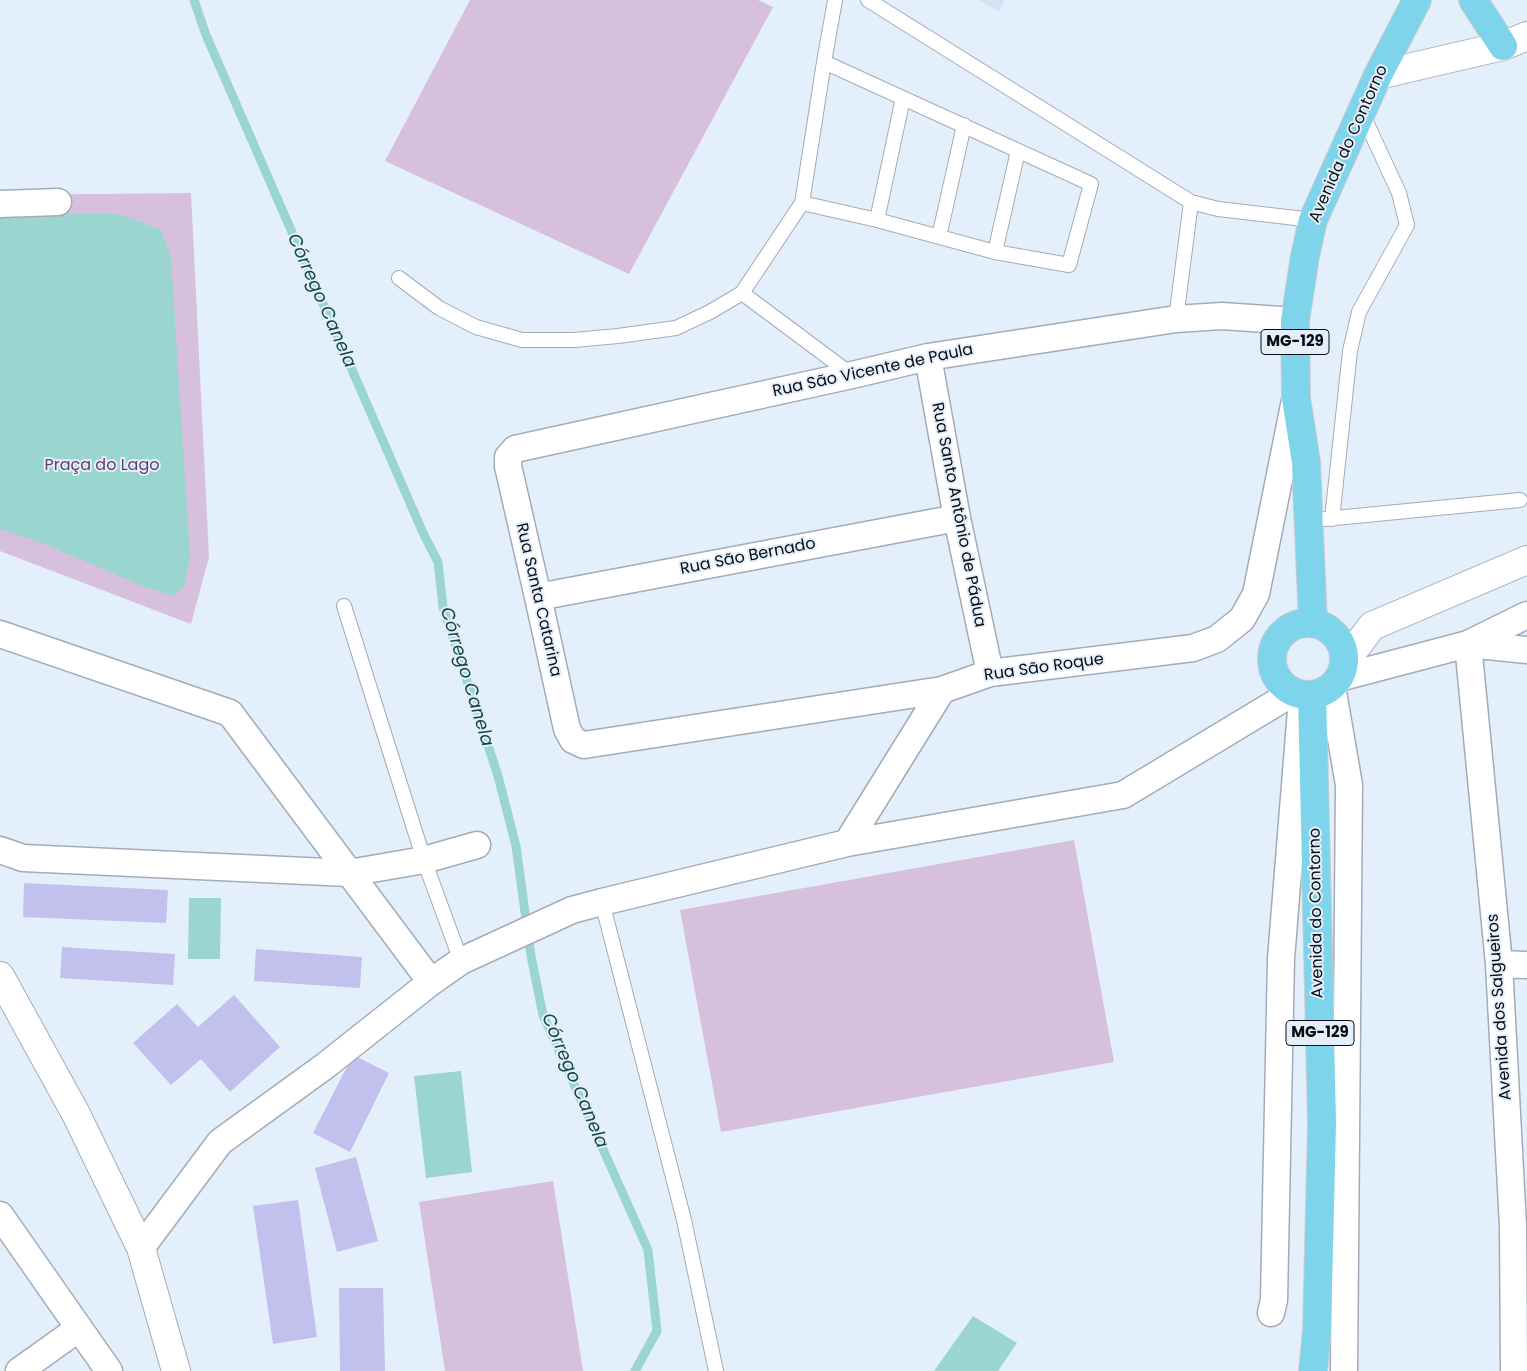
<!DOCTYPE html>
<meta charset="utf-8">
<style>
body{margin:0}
canvas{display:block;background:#e4effc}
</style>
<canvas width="1527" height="1371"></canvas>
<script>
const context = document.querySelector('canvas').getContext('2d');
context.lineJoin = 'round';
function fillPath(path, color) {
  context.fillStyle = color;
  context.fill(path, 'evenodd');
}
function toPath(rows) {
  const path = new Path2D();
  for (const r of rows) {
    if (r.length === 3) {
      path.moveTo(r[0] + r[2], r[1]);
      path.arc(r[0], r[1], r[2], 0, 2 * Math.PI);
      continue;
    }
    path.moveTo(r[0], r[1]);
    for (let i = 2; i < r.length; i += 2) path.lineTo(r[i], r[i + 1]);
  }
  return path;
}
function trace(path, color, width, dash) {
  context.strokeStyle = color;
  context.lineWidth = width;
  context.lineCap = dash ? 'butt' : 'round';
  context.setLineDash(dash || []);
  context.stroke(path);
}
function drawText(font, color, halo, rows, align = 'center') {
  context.font = font + ' Poppins,sans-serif';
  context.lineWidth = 4;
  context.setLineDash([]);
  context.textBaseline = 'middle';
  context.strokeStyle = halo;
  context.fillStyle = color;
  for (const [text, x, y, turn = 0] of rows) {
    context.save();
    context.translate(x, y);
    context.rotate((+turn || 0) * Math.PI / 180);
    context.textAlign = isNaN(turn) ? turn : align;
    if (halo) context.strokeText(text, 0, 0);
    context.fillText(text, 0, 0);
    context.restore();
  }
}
const built = toPath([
 [979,0,1004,0,999,12]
]);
const green = toPath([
 [470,0,758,0,773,7,629,274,385,161],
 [191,193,209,557,191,624,0,551,0,195],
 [1074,840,1114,1062,721,1132,680,910],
 [553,1181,583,1371,445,1371,419,1202]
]);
const water = toPath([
 [0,214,118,214,160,229,171,257,190,556,185,585,173,596,145,587,42,543,0,529],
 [189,898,221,898,220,959,188,959],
 [461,1071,472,1172,426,1178,414,1076],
 [973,1316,1017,1343,998,1371,934,1371]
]);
const stream = toPath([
 [194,0,206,35,424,535,438,562,443,607,498,776,516,846,531,956,543,1015,648,1250,657,1331,635,1371]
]);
const building = toPath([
 [24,883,168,890,166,923,23,917],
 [62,947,175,954,173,985,60,978],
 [256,949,362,957,360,988,254,981],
 [234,995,280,1047,230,1092,201,1059,171,1085,133,1043,177,1004,198,1027],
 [353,1055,389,1073,350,1152,313,1133],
 [356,1157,378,1241,337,1252,315,1168],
 [298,1200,317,1337,273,1344,253,1206],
 [339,1288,383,1288,385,1371,340,1371]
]);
const service = toPath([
 [868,0,1191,202],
 [824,62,1091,184,1069,265,995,252,877,220,802,203,824,62,835,0],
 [877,220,903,98],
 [939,237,964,125],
 [995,252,1018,151],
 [399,278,439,308,476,327,522,340,574,340,618,336,676,328,710,312,742,293,802,203],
 [742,293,852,375],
 [1176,319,1191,202,1218,209,1313,220],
 [1325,519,1520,500],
 [1332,519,1350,351,1359,312,1407,225,1399,193,1362,113],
 [344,606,424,860,461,961],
 [602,902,684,1220,716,1371]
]);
const minor = toPath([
 [0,204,58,202],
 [1295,321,1222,316,1176,319,928,357,852,375,515,449,508,457,508,466,538,597,567,729,573,740,584,745,942,690,990,673,1193,648,1217,639,1242,619,1256,594,1295,400],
 [928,357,957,518,990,673],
 [538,597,957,518],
 [0,634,230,713,431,982],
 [1339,678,1468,644,1527,650],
 [1332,686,1349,785,1344,1371],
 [847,843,942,690],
 [0,850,23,858,349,873,424,860,477,845],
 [1499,964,1527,965],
 [0,1215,109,1371],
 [141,1248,220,1142,325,1066,431,982,461,961,572,910,602,902,847,843,1123,795,1294,692],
 [1271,1313,1274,1300,1281,959,1302,698],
 [19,1371,78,1329],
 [1514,1371,1513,1226,1499,964,1468,644,1527,615]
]);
const tertiary = toPath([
 [1378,75,1503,46,1527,36],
 [1344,663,1372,626,1527,560],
 [0,976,76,1114,141,1248,176,1371]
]);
const primary = toPath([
 [1473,0,1503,46],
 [1313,623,1306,462,1296,398,1295,321,1305,256,1313,220,1378,75,1417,0],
 [1308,659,36],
 [1312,695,1322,1123,1317,1330,1313,1371]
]);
const shields = [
 [1295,342,68],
 [1320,1033,68]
];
const shieldNames = [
 ["MG-129",1295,342],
 ["MG-129",1320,1033]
];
const streetNames = [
 ["Avenida do Contorno",1349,144,-66],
 ["Rua São Vicente de Paula",873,371,-12],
 ["Rua Santo Antônio de Pádua",958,515,79],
 ["Rua São Bernado",748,557,-11],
 ["Rua Santa Catarina",538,600,77],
 ["Rua São Roque",1044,668,-8],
 ["Avenida do Contorno",1317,913,-91],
 ["Avenida dos Salgueiros",1500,1007,-94]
];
const parkNames = [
 ["Praça do Lago",102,466]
];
const waterNames = [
 ["Córrego Canela",321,301,66],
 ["Córrego Canela",466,677,73],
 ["Córrego Canela",574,1081,67]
];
fillPath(built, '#d3e3f6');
fillPath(green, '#d7c0dd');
fillPath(water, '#9ad6cf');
trace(stream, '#9ad6cf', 9);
fillPath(building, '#c2c1ed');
trace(service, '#a2acb9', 16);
trace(minor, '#a2acb9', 29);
trace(tertiary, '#a2acb9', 30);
trace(primary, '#cececf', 30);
trace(service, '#fff', 14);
trace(minor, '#fff', 26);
trace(tertiary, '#fff', 28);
trace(primary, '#7ed4ea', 28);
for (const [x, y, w] of shields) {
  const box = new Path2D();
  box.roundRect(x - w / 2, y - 12.5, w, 25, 4);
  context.fillStyle = '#e4effc';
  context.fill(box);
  trace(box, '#090c10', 1);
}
drawText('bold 15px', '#090c10', null, shieldNames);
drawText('16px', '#090c10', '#e4effc', streetNames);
drawText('16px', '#633c6e', '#e4effc', parkNames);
drawText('italic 18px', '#134844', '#e4effc', waterNames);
</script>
